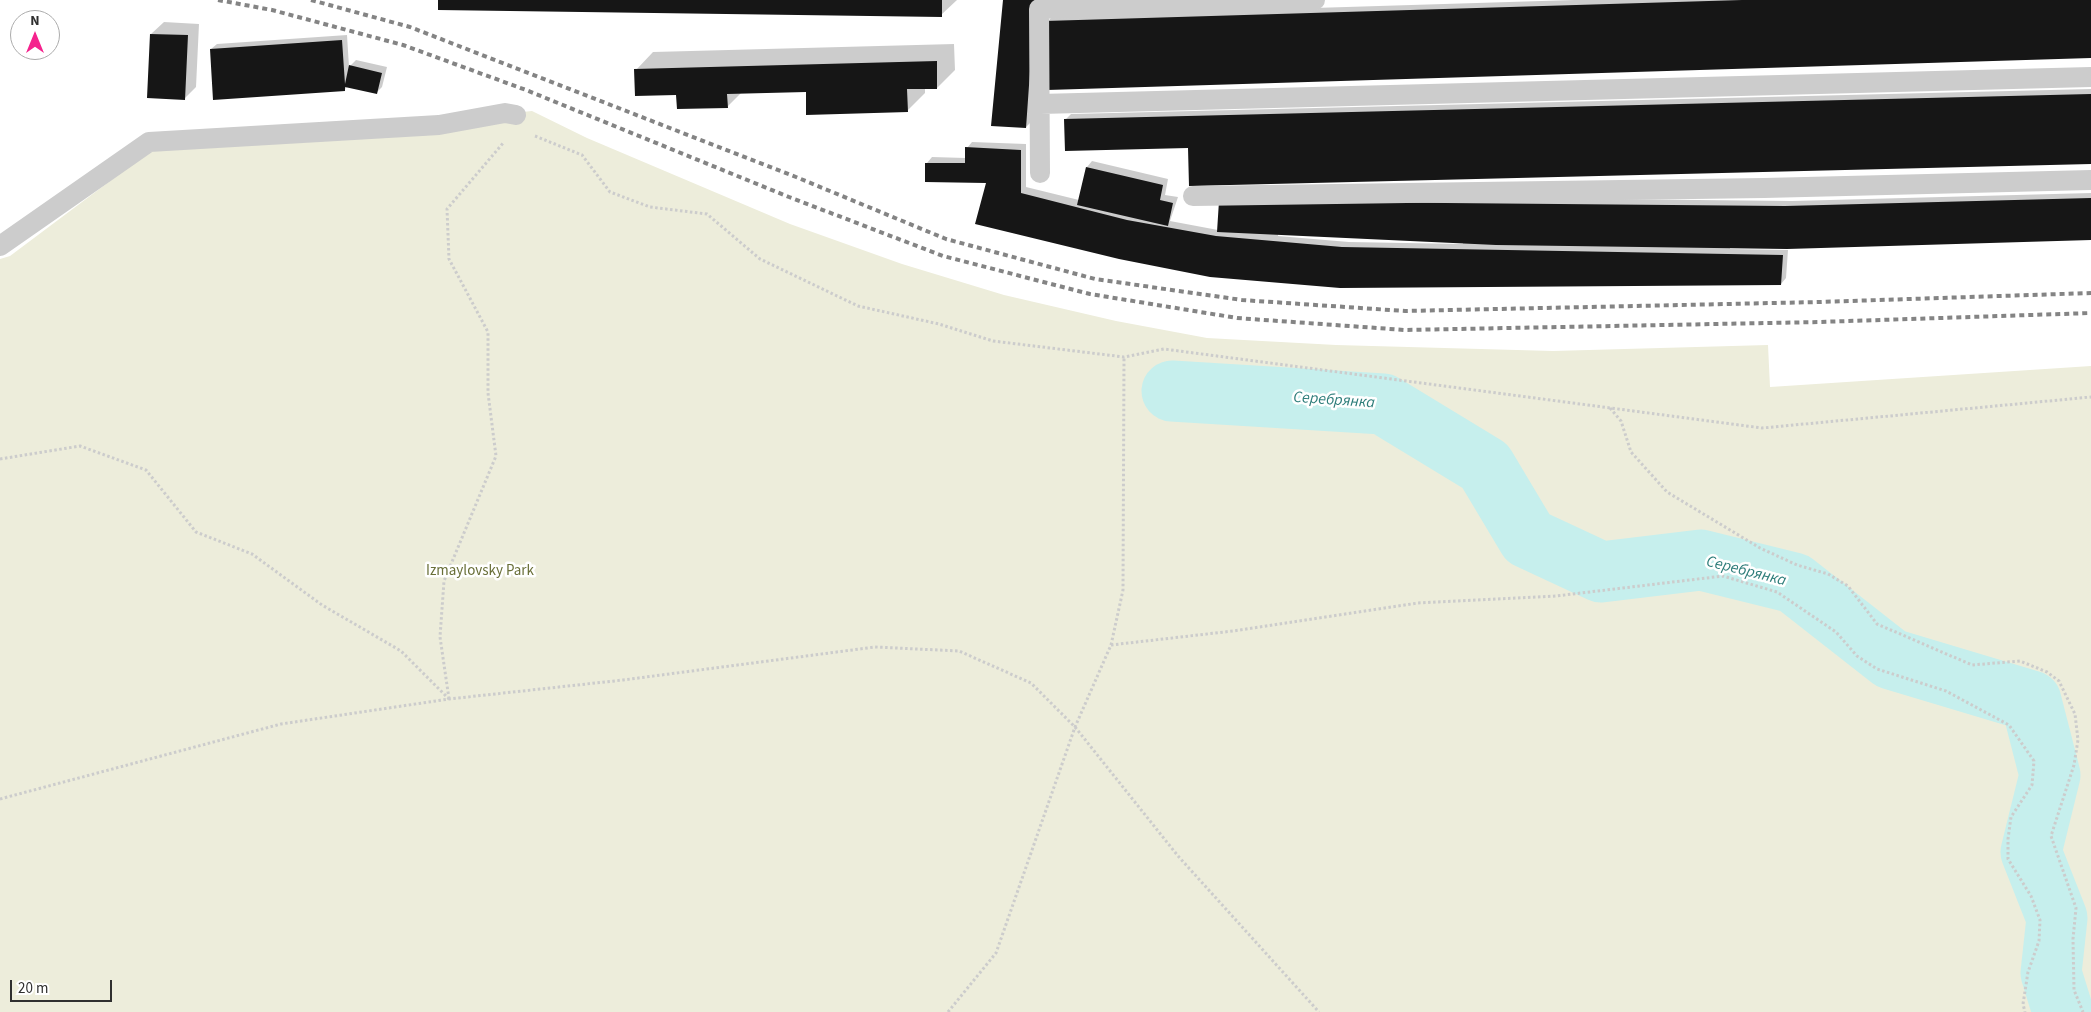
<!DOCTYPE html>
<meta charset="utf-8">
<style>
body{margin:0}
#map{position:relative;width:2091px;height:1012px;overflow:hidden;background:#fff;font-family:"Source Sans 3",sans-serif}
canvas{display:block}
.north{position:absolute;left:10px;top:10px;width:50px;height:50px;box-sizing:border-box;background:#fff;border:1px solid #acacac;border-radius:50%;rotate:0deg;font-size:14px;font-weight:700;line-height:20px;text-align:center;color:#2f2f2f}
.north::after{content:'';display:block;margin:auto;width:18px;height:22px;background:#f5228d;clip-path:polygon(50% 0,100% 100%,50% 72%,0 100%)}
.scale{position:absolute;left:10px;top:980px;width:102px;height:22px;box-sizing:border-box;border:2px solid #2f2f2f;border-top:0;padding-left:6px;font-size:15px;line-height:18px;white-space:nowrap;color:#2f2f2f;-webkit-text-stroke:4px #fff;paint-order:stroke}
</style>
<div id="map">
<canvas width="2091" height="1012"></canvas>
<div class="north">N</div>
<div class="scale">20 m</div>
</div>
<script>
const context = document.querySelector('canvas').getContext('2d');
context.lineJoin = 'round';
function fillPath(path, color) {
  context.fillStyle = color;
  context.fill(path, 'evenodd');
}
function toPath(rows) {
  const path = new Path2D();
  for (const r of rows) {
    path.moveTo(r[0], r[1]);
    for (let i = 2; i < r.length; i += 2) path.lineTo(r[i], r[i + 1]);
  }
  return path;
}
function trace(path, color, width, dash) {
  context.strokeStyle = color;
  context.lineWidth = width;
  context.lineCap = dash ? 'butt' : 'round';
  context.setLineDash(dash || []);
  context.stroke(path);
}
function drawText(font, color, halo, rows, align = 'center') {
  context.font = font + ' "Source Sans 3",sans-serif';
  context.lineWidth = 5;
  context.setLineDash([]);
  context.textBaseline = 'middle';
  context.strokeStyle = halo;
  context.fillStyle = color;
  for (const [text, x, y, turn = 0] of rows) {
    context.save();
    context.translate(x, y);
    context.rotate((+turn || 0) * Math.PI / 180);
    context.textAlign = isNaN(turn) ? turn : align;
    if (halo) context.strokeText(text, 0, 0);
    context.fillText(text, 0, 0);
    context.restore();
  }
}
const green = toPath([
 [532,111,587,138,790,224,902,264,1004,295,1116,321,1207,338,1336,345,1553,351,1768,345,1770,387,2091,366,2091,1012,0,1012,0,259,10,256,150,151]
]);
const shadow = toPath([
 [439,0,957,0,941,15],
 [1004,0,1040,0,1032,121,1026,127],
 [1574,0,2091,0,2091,57,1047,22,1053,16],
 [164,22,199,24,196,87,184,99,151,34],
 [347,35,349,67,356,60,387,67,382,87,376,93,348,86,344,90,211,49,217,44],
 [954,44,955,70,937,88,925,88,925,93,907,111,807,91,742,92,727,107,678,94,636,70,653,52],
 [2091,89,2091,163,1189,147,1066,119,1071,114],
 [972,142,1026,144,1026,187,1079,200,1087,167,1092,161,1168,179,1165,195,1178,197,1170,221,1218,230,1226,195,1792,201,2091,193,2091,239,1730,247,1730,249,1788,250,1786,278,1781,284,1210,276,987,182,927,163,932,157,966,158,967,148],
 [1278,234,1463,242,1463,244,1349,242,1278,236]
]);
const river = toPath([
 [1172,391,1383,404,1485,466,1528,538,1601,572,1701,560,1794,583,1891,659,2031,701,2050,775,2031,852,2057,918,2051,973,2063,1012]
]);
const building = toPath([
 [438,0,942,0,942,17,438,10],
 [1003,0,1035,0,1026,128,991,126],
 [1742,0,2091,0,2091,58,1047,90,1045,21],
 [150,34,188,35,185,100,147,98],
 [342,40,345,84,349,65,382,73,377,94,345,87,345,91,213,100,210,49],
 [937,61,937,89,907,89,908,112,806,115,806,92,727,94,728,108,677,109,676,95,635,96,634,69],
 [2091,94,2091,164,1189,186,1188,148,1065,151,1064,119],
 [965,147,1021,150,1021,193,1127,220,1216,236,1342,247,1783,255,1781,285,1340,288,1210,277,1119,259,975,224,986,183,925,182,925,163,965,163],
 [1086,167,1163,185,1160,200,1173,203,1168,226,1077,205],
 [2091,198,2091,240,1787,249,1496,245,1217,232,1219,201,1785,206]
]);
const path = toPath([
 [535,136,582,155,610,192,650,207,707,214,760,259,858,306,939,324,993,341,1124,357,1164,349,1762,428,2091,397],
 [1610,408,1621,421,1631,452,1667,492,1760,548,1797,565,1828,574,1848,586,1877,624,1972,665,2020,661,2047,672,2059,681,2075,714,2078,740,2074,765,2051,836,2076,908,2073,939,2074,990,2083,1012],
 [0,459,80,446,146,470,196,532,252,554,322,605,401,651,449,699],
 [1111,645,1233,631,1418,603,1556,596,1723,576,1777,592,1836,632,1857,656,1877,669,1946,691,2009,725,2034,761,2032,785,2011,817,2008,839,2008,859,2031,896,2040,920,2039,941,2028,972,2023,1004,2025,1012],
 [449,699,440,637,444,581,496,456,488,393,488,332,449,259,447,209,504,142],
 [0,799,281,724,449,699,623,680,875,647,959,651,1031,683,1075,727,1178,856,1319,1012],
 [948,1012,996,953,1075,727,1111,645,1123,590,1124,357]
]);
const lane = toPath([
 [1040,104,2091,77],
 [1040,173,1039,9,1315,0],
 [1193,196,1764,188,2091,180],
 [0,246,149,142,439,125,505,113,516,115]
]);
const rail = toPath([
 [218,0,272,10,403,45,526,90,789,197,943,256,1090,294,1237,318,1405,330,1819,322,2091,313],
 [311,0,410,27,796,177,946,239,1095,279,1242,300,1405,311,1819,302,2091,293]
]);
const parkNames = [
 ["Izmaylovsky Park",480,572]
];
const waterNames = [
 ["Серебрянка",1334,401,4],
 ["Серебрянка",1746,572,14]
];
fillPath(green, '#ededdb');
fillPath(shadow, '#0003');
trace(river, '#c6efed', 61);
fillPath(building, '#161616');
trace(path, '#ccc', 3, [2.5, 2.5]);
trace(lane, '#ccc', 20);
trace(rail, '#848484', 4, [5, 4]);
drawText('15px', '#696f38', '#fff', parkNames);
drawText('italic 16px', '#2e7d7a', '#fff', waterNames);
</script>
